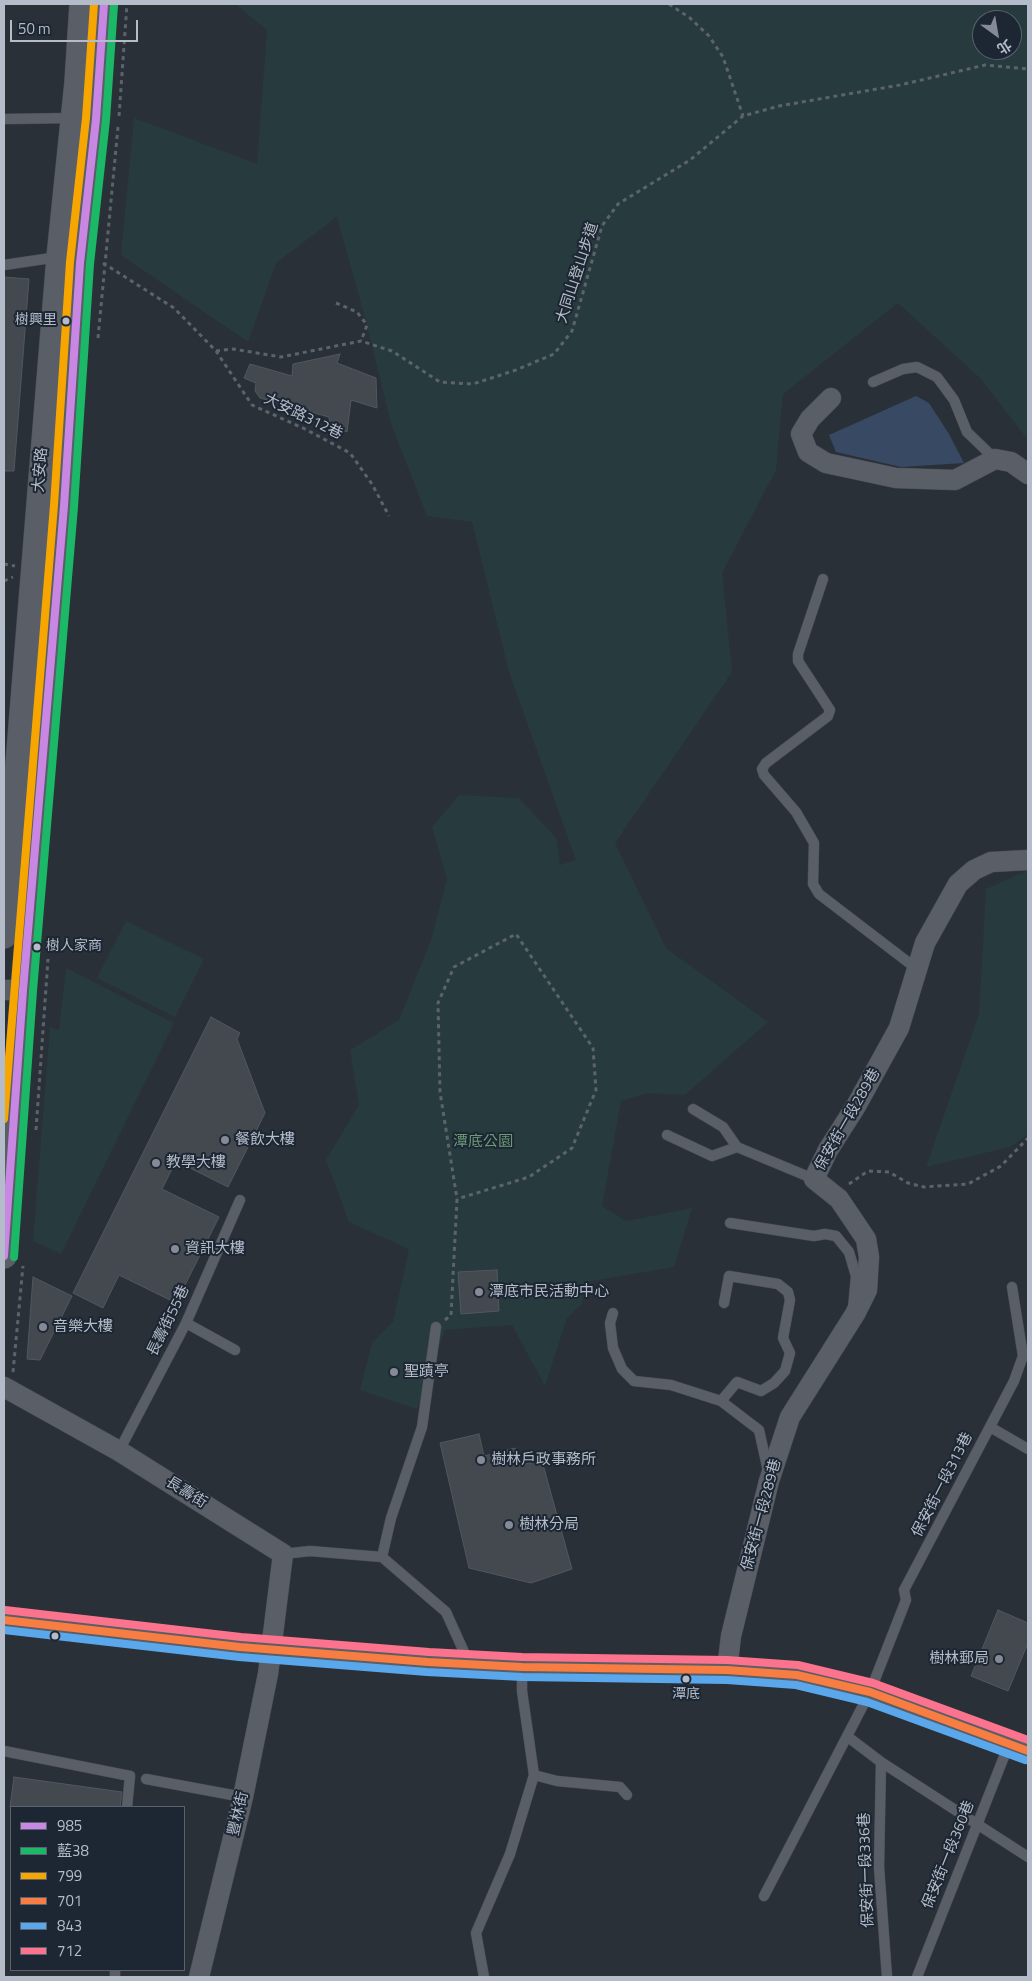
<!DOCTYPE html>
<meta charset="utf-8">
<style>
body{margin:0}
#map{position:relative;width:1032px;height:1981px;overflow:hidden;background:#2a3038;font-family:"Titillium Web","Noto Sans TC",sans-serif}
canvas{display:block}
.frame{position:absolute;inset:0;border:5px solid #b4bcc9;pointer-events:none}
.legend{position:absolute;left:10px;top:1806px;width:175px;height:165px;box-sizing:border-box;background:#1d2633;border:1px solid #59626f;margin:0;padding:6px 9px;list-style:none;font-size:15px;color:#b4bcc9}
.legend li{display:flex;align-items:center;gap:10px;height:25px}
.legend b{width:25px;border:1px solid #59626f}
.north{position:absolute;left:972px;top:10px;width:50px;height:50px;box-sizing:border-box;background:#1d2633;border:1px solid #59626f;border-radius:50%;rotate:148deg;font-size:14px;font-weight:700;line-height:20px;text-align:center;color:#b4bcc9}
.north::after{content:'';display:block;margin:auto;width:18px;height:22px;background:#848b96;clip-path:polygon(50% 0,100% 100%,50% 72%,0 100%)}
.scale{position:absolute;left:10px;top:20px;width:128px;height:22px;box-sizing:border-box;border:2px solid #b4bcc9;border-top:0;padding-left:6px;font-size:15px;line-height:18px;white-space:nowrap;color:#b4bcc9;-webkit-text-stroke:4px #1d2633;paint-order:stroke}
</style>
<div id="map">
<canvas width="1032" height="1981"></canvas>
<div class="frame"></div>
<ul class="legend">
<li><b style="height:6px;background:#c787e3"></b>985</li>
<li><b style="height:6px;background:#1ab867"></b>藍38</li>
<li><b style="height:6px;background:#f7a600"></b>799</li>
<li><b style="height:6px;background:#f77d43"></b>701</li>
<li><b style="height:6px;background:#5aa8eb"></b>843</li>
<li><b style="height:6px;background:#fc738d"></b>712</li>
</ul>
<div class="north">北</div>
<div class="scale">50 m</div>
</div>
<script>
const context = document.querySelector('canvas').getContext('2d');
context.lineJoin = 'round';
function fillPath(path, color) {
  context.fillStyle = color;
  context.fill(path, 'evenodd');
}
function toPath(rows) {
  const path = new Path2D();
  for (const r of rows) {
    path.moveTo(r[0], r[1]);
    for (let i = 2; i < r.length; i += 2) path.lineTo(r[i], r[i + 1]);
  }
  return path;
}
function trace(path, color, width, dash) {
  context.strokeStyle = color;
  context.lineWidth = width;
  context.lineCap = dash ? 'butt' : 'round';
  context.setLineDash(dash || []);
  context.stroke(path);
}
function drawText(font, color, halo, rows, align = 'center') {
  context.font = font + ' "Titillium Web","Noto Sans TC",sans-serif';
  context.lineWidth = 4;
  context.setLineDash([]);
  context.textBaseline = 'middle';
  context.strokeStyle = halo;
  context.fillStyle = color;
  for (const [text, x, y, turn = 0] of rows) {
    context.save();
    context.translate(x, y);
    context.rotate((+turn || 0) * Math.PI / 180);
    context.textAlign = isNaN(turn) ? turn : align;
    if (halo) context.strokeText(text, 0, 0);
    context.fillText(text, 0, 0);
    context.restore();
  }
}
const green = toPath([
 [235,4,1028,4,1028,440,981,379,898,303,783,394,776,470,722,573,732,672,615,843,666,948,768,1022,685,1095,647,1093,621,1101,602,1206,626,1221,692,1208,674,1267,586,1282,582,1304,567,1318,545,1386,512,1325,445,1330,417,1409,360,1390,372,1343,393,1322,409,1249,349,1222,326,1160,359,1105,350,1050,399,1020,431,940,447,879,432,827,459,795,519,798,557,839,560,865,576,860,509,672,472,522,427,516,391,424,367,325,337,217,276,263,248,342,121,255,134,118,257,164,267,30],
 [982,20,1012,20,1012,50,982,50],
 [1028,870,1028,1134,1010,1147,926,1167,979,1014,986,889],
 [126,921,204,959,175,1017,97,978],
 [66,968,174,1023,61,1254,33,1241,50,1027,59,1030]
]);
const water = toPath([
 [916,396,929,403,949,434,964,463,901,467,836,452,829,435]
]);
const building = toPath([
 [4,277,29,279,14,471,4,471,4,277],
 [340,354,337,363,376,378,377,408,351,400,347,432,330,426,329,417,260,398,255,391,256,383,244,378,250,364,292,376,293,364,340,354],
 [211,1017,240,1033,237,1039,265,1113,228,1187,176,1161,162,1189,219,1217,176,1303,119,1275,103,1308,73,1293,211,1017],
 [497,1270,499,1311,461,1314,458,1272,497,1270],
 [33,1277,72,1296,40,1360,27,1359,33,1277],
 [479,1434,484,1456,515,1448,519,1465,542,1461,572,1569,531,1583,469,1568,440,1443,479,1434],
 [998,1610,1028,1623,1028,1643,1008,1691,971,1676,998,1610],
 [14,1777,122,1792,120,1807,10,1807,14,1777]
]);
const path = toPath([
 [669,4,690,18,709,36,723,57,743,116],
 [119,116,127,4],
 [103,263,174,308,216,351,252,405,305,429,350,453,372,484,389,516],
 [336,303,357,312,367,325,361,341],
 [98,338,118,127],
 [216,351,233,349,281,357,361,341,392,351,440,382,473,384,516,370,554,354,572,331,602,226,618,204,690,160,743,116,779,106,900,85,985,65,1028,69],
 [4,564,15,566],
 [4,581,13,577],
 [36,1130,48,959],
 [849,1184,868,1171,889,1172,908,1183,924,1187,968,1184,1001,1166,1028,1138],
 [445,1320,451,1315,457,1199,440,1092,438,1003,454,967,516,934,593,1048,596,1090,572,1148,529,1177,457,1199],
 [13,1372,23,1266]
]);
const service = toPath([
 [4,119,73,118],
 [4,265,58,257],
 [873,382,903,369,917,367,937,377,954,400,967,432,995,459],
 [823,579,798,654,798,661,830,710,828,716,766,763,762,769,764,775,796,812,814,843,813,884,819,894,917,969],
 [693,1109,723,1127,737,1147],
 [667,1135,712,1156,737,1147,814,1179],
 [730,1223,814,1236,825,1234,836,1236,849,1252,856,1276,853,1309],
 [613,1313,610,1323,613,1348,622,1369,634,1381,671,1385,721,1401,759,1430,768,1471],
 [186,1323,235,1350],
 [721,1401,737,1382,761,1391,774,1383,785,1371,790,1353,783,1338,790,1300,788,1292,778,1284,729,1276,724,1303],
 [990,1427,1028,1449],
 [119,1451,186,1323,240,1200],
 [283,1554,310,1551,382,1557,446,1612,469,1663],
 [382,1557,391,1518,422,1427,436,1327],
 [848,1737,881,1762,1028,1857],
 [4,1751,130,1776,127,1807],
 [881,1762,879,1867,887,1977],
 [534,1775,557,1781,620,1787,627,1795],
 [146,1779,243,1797],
 [764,1896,870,1692,906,1600,904,1590,1014,1381,1023,1356,1012,1287],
 [115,1970,115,1977],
 [484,1977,476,1933,510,1854,534,1775,522,1691,522,1667],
 [917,1977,1009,1744]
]);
const minor = toPath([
 [831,398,810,419,801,434,808,452,826,463,896,478,955,480,995,459,1011,462,1028,474],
 [4,990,23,990],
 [4,1387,119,1451,283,1554,268,1674,243,1797,199,1977],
 [727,1670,731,1636,769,1481,790,1417,855,1314,867,1290,869,1257,866,1239,839,1199,814,1179,828,1150,856,1106,899,1028,925,943,958,884,974,870,991,862,1028,860]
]);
const tertiary = toPath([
 [4,936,59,257,77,82,82,4],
 [4,1256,23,990,64,506,80,263,96,119,104,4],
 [4,1620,240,1647,428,1662,522,1667,727,1670,797,1675,870,1692,1028,1751]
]);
const bus1 = toPath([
 [4,1256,23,990,64,506,80,263,96,119,104,4]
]);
const bus2 = toPath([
 [14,1257,33,991,74,507,90,264,106,120,114,5]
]);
const bus3 = toPath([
 [4,1119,54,505,70,262,86,118,94,4]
]);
const bus4 = toPath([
 [4,1620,240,1647,428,1662,522,1667,727,1670,797,1675,870,1692,1028,1751]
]);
const bus5 = toPath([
 [4,1630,239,1657,427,1672,522,1677,727,1680,796,1685,867,1702,1025,1760]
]);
const bus6 = toPath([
 [5,1610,241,1637,429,1652,522,1657,727,1660,798,1665,873,1683,1028,1740]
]);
const markers = [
 [66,321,4.5,"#b4bcc9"],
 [37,947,4.5,"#b4bcc9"],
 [225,1140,5,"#848b96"],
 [156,1163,5,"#848b96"],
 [175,1249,5,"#848b96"],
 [479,1292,5,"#848b96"],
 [43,1327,5,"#848b96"],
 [394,1372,5,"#848b96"],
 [481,1460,5,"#848b96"],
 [509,1525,5,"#848b96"],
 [55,1636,4.5,"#b4bcc9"],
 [999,1659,5,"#848b96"],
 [686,1679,4.5,"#b4bcc9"]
];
const busNames = [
 ["樹興里",57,321],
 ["樹人家商",46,947,"left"],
 ["潭底",686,1695,"center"]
];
const streetNames = [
 ["大同山登山步道",578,273,-72],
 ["大安路312巷",303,417,26],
 ["大安路",41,470,-85],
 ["保安街一段289巷",848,1120,-60],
 ["長壽街55巷",169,1321,-64],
 ["保安街一段313巷",943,1485,-63],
 ["長壽街",186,1493,32],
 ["保安街一段289巷",762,1515,-75],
 ["豐林街",239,1814,-77],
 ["保安街一段360巷",949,1855,-68],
 ["保安街一段336巷",867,1870,-92]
];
const poiNames = [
 ["餐飲大樓",235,1140],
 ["教學大樓",166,1163],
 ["資訊大樓",185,1249],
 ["潭底市民活動中心",489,1292],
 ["音樂大樓",53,1327],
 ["聖蹟亭",404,1372],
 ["樹林戶政事務所",491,1460],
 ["樹林分局",519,1525],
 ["樹林郵局",989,1659,"right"]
];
const parkNames = [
 ["潭底公園",483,1142]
];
fillPath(green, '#273a3e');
fillPath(water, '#384963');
fillPath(building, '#444950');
trace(building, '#52575f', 1);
trace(service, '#484c53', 11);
trace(minor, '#484c53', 21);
trace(tertiary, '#484c53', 26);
trace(path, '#5d636a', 3, [4, 4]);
trace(service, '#5a5e66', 10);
trace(minor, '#5a5e66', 20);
trace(tertiary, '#5a5e66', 25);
trace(bus1, '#c787e3', 8);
trace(bus2, '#1ab867', 8);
trace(bus3, '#f7a600', 8);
trace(bus4, '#f77d43', 8);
trace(bus5, '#5aa8eb', 8);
trace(bus6, '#fc738d', 8);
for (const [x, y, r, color] of markers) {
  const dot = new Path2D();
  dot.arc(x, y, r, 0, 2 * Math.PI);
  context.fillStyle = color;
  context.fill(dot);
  trace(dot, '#1d2633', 2);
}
drawText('14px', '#b4bcc9', '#1d2633', busNames, 'right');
drawText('15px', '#b4bcc9', '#1d2633', streetNames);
drawText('15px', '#b4bcc9', '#1d2633', poiNames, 'left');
drawText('15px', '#6b9a76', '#1d2633', parkNames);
</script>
